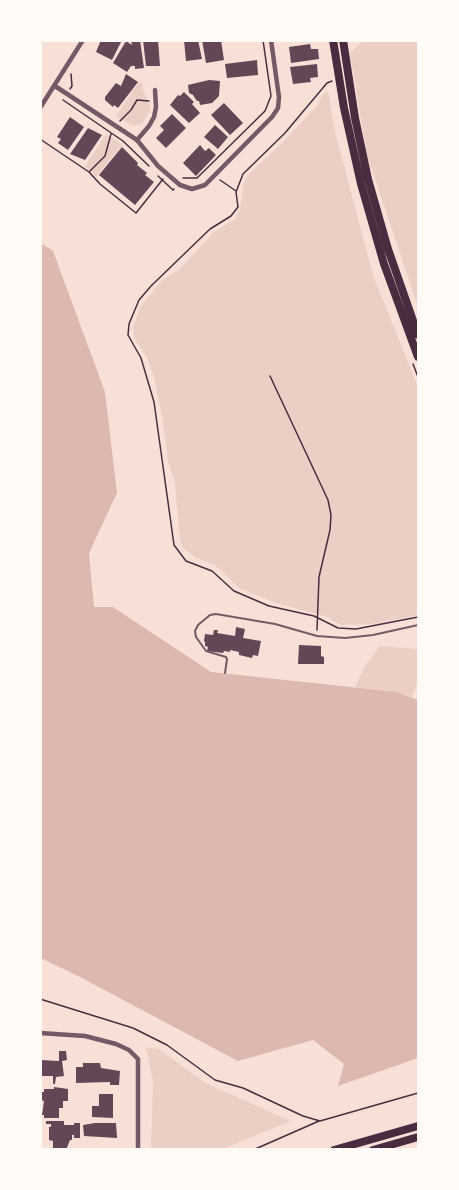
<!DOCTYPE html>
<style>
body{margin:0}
#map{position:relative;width:459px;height:1190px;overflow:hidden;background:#f7e1d7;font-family:"Space Grotesk",sans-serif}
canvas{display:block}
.frame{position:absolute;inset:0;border:42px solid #fffaf5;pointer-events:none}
</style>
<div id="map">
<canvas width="459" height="1190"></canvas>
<div class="frame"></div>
</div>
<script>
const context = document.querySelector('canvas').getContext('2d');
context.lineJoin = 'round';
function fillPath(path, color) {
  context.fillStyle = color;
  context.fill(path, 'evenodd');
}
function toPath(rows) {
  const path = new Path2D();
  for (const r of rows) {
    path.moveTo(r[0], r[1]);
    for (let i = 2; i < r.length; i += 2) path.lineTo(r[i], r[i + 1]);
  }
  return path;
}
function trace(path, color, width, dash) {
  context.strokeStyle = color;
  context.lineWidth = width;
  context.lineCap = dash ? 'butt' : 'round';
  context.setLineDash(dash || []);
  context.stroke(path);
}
const green = toPath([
 [363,40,418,41,418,307,367,155,350,53],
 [139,82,143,84,143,90,150,106,150,111,142,124,133,126,116,116],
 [328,91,335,132,373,275,418,387,418,615,372,624,341,625,327,617,276,603,239,588,215,565,196,558,183,548,180,540,175,483,168,462,163,421,154,377,147,358,134,338,133,328,140,308,160,282,181,268,214,232,235,219,240,209,244,183,248,175,281,144,317,106,323,94],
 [106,134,122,145,96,177,85,166],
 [380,646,418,649,418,682,412,697,397,692,355,687,365,666],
 [146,1047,159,1049,205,1083,291,1121,223,1149,151,1149,153,1080]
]);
const water = toPath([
 [41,243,53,251,105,392,117,493,89,553,94,607,113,607,211,672,397,692,418,700,418,1058,338,1086,344,1064,313,1040,238,1061,78,976,41,958]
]);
const building = toPath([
 [101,40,122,40,112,60,96,52],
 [131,40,140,40,144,68,135,69,135,66,131,66,127,72,113,63,126,41,132,45],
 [143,40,158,40,160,66,146,66],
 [184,40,198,40,202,59,186,61],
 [202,40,221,40,224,60,206,63],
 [310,44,311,49,318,49,319,59,291,63,289,47],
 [257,60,258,75,227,78,225,64],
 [317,64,318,77,310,78,311,82,293,84,290,67],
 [126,74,138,82,118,108,114,105,113,107,105,100,105,97,116,83,121,86],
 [209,80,220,81,219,96,212,103,200,105,199,101,197,101,193,95,189,93,188,85],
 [184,92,194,102,192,104,200,113,189,123,170,105,178,95,180,96],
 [224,103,243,123,230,135,211,115],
 [172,114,186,128,166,148,156,138,164,130,160,126],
 [70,117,84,127,68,150,58,143,61,139,57,137],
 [215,125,228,137,218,149,204,137],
 [88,128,102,135,85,160,70,154],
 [200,145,205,151,209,148,216,155,196,176,183,163],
 [122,147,138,163,137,165,147,173,145,175,154,182,135,205,99,175],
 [236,627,245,629,243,638,261,641,258,656,253,655,252,658,239,655,239,652,230,650,230,652,224,651,223,653,207,651,208,647,205,646,205,642,204,641,205,634,213,635,214,630,218,630,217,633,235,636],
 [299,645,321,646,321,656,324,657,324,664,298,664],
 [59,1051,66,1051,67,1060,62,1061,64,1076,56,1077,55,1084,53,1084,53,1076,40,1076,40,1060,59,1061],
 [83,1063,100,1063,101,1068,120,1071,119,1085,110,1085,110,1082,76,1083,76,1067,83,1067],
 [54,1087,68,1089,68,1101,63,1101,63,1108,59,1108,59,1118,44,1118,44,1115,42,1115,44,1101,41,1100,41,1092,44,1092,44,1089,54,1089],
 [99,1094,113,1094,113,1118,92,1117,92,1106,99,1106],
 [46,1121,64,1121,64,1125,74,1125,74,1123,80,1123,80,1138,74,1138,74,1135,72,1135,72,1140,70,1140,66,1150,53,1150,53,1141,49,1140,49,1127,51,1127,51,1124,46,1124],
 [95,1123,116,1123,117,1138,84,1136,83,1125]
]);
const path = toPath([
 [332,81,327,83,285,133,243,174,236,192,238,207,231,216,210,229,151,286,139,300,129,324,128,335,141,358,154,402,174,545,186,561,212,571,234,591,269,606,314,616,338,628,356,629,418,617],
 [70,89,72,86,71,74],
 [63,100,123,141,149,166],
 [120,121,131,110,137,100,149,101],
 [40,139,89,172,100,184,136,213,163,179],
 [89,172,105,156,111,134],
 [158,176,173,190,174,189],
 [183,178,197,178,265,111,271,96,263,40],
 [220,180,236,191],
 [413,364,418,377],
 [270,376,328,500,331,515,330,530,319,577,317,630],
 [40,999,133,1028,167,1045,215,1080,243,1088,303,1116,320,1121,418,1093],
 [253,1150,319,1121]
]);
const service = toPath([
 [225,673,227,659,226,657,206,651,196,637,195,631,198,625,210,615,216,614,275,624,317,636,345,638,373,635,418,625]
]);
const minor = toPath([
 [55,86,137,140,158,166,180,185,192,189,205,185,272,117,278,108,279,97,271,40],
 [40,108,83,40],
 [137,140,149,126,154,117,156,107,155,90],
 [40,1033,85,1036,116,1044,129,1050,138,1059,138,1150]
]);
const primary = toPath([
 [333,40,344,108,361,184,384,264,418,357],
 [343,40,355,118,368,179,388,249,418,335]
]);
const trunk = toPath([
 [334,1150,418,1126],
 [373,1150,418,1137]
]);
fillPath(green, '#ebcfc5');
fillPath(water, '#dcb8b0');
fillPath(building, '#644757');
trace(path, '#4a2c40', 1.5);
trace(service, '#755966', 2);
trace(minor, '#755966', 4.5);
trace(primary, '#4a2c40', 8);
trace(trunk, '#4a2c40', 8);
</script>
